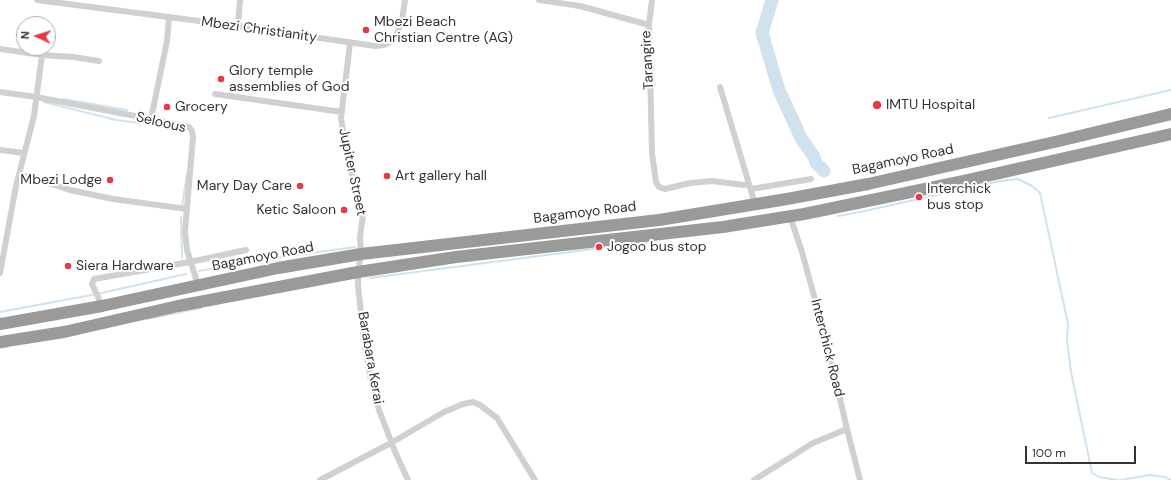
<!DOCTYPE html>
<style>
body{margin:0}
#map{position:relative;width:1171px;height:480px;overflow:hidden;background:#fff;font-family:"DM Sans",sans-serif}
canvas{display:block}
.north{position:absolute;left:16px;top:16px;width:40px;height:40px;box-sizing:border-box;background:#fff;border:1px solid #adadad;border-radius:50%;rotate:274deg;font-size:11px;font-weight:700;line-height:16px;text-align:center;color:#333}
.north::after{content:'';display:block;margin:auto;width:14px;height:18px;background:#e63946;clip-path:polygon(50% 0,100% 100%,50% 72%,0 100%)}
.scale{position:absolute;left:1025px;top:446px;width:111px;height:18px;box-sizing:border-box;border:2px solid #333;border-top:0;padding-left:5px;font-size:12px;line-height:14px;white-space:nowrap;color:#333;-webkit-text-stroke:3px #fff;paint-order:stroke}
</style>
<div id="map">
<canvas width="1171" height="480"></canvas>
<div class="north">N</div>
<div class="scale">100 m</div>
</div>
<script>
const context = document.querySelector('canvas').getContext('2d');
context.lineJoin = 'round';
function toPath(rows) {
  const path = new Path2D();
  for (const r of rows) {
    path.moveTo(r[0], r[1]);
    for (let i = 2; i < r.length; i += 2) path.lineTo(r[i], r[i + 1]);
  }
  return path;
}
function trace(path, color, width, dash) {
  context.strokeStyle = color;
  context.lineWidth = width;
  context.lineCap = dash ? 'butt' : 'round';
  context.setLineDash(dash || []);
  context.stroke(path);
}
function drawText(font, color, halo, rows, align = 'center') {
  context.font = font + ' "DM Sans",sans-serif';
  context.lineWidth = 4;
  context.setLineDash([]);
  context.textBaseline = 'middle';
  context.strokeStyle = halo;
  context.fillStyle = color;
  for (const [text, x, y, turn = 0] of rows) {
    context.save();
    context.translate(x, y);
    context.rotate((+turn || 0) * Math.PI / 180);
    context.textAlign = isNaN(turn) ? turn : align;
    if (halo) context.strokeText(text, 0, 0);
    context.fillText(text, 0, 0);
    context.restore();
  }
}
const stream = toPath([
 [63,99,127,110],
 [44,102,116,120,182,128],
 [1049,118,1171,90],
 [182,207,187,173],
 [838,216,860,212,1000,181,1018,179,1032,186,1040,193,1068,324,1067,341,1071,372,1092,473,1099,477,1118,480],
 [181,217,182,257],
 [199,271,260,260,355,247],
 [370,278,654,241],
 [0,312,97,294,186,274],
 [147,319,201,308],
 [0,348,8,347],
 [1120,480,1150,475,1165,477,1171,480]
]);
const river = toPath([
 [772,0,762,33,779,90,801,138,814,157,816,163,824,171]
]);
const street = toPath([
 [37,0,238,26,375,46,384,45,392,41,397,33,402,20,405,0],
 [539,0,580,6,649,25,652,153,656,182,659,187,665,189,690,183,712,181,744,185,748,184],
 [649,25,652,0],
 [238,26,240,0],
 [350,43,341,118,347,156,363,215,360,237,361,254,358,272,358,286,364,340,370,376,379,410,396,454,408,480],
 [0,49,42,55,73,57,99,61],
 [720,87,755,204],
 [0,92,36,97,151,119,189,127,192,131,193,137,185,231,187,250,198,285],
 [215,94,342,112],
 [151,119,167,41,169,17],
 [0,150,24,153],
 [19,174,70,190,113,199,187,209],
 [751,189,811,179],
 [790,216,802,252,827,343,847,429,860,480],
 [0,273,16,186,34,116,42,55],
 [102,306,92,284,94,279,190,262,246,250],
 [320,480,391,443,444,412,463,404,473,402,480,405,497,418,535,480],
 [754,480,813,443,847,429]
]);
const highway = toPath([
 [0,324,102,306,278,268,361,254,659,220,787,199,868,184,1059,141,1171,114],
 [0,342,64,332,178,306,358,272,456,257,723,227,804,214,964,181,1171,134]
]);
const markers = [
 [366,30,4,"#e63946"],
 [221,79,4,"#e63946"],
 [877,105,5,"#e63946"],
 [167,107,4,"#e63946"],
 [387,176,4,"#e63946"],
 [110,180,4,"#e63946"],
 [300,186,4,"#e63946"],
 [919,197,4,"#e63946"],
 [344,210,4,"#e63946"],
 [599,247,4,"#e63946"],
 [68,266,4,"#e63946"]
];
const poiNames = [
 ["Mbezi Beach",374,22],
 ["Christian Centre (AG)",374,38],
 ["Glory temple",229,71],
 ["assemblies of God",229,87],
 ["IMTU Hospital",886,105],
 ["Grocery",175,107],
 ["Art gallery hall",395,176],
 ["Mbezi Lodge",102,180,"right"],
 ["Mary Day Care",292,186,"right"],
 ["Interchick",927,189],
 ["bus stop",927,205],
 ["Ketic Saloon",336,210,"right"],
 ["Jogoo bus stop",607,247],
 ["Siera Hardware",76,266]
];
const streetNames = [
 ["Mbezi Christianity",259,30,8],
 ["Tarangire",648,60,-93],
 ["Seloous",161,123,13],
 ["Bagamoyo Road",903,160,-12],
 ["Jupiter Street",352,172,78],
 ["Bagamoyo Road",585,213,-7],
 ["Bagamoyo Road",263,257,-11],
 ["Interchick Road",827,348,76],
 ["Barabara Kerai",370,358,80]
];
trace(stream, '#cfe2ee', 2);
trace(river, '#cfe2ee', 13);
trace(street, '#d0d0d0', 6);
trace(highway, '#9a9a9a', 12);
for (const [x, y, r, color] of markers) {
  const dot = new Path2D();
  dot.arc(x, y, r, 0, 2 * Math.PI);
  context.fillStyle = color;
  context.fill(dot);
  trace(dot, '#fff', 1.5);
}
drawText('14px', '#333', '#fff', poiNames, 'left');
drawText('14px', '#333', '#fff', streetNames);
</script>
